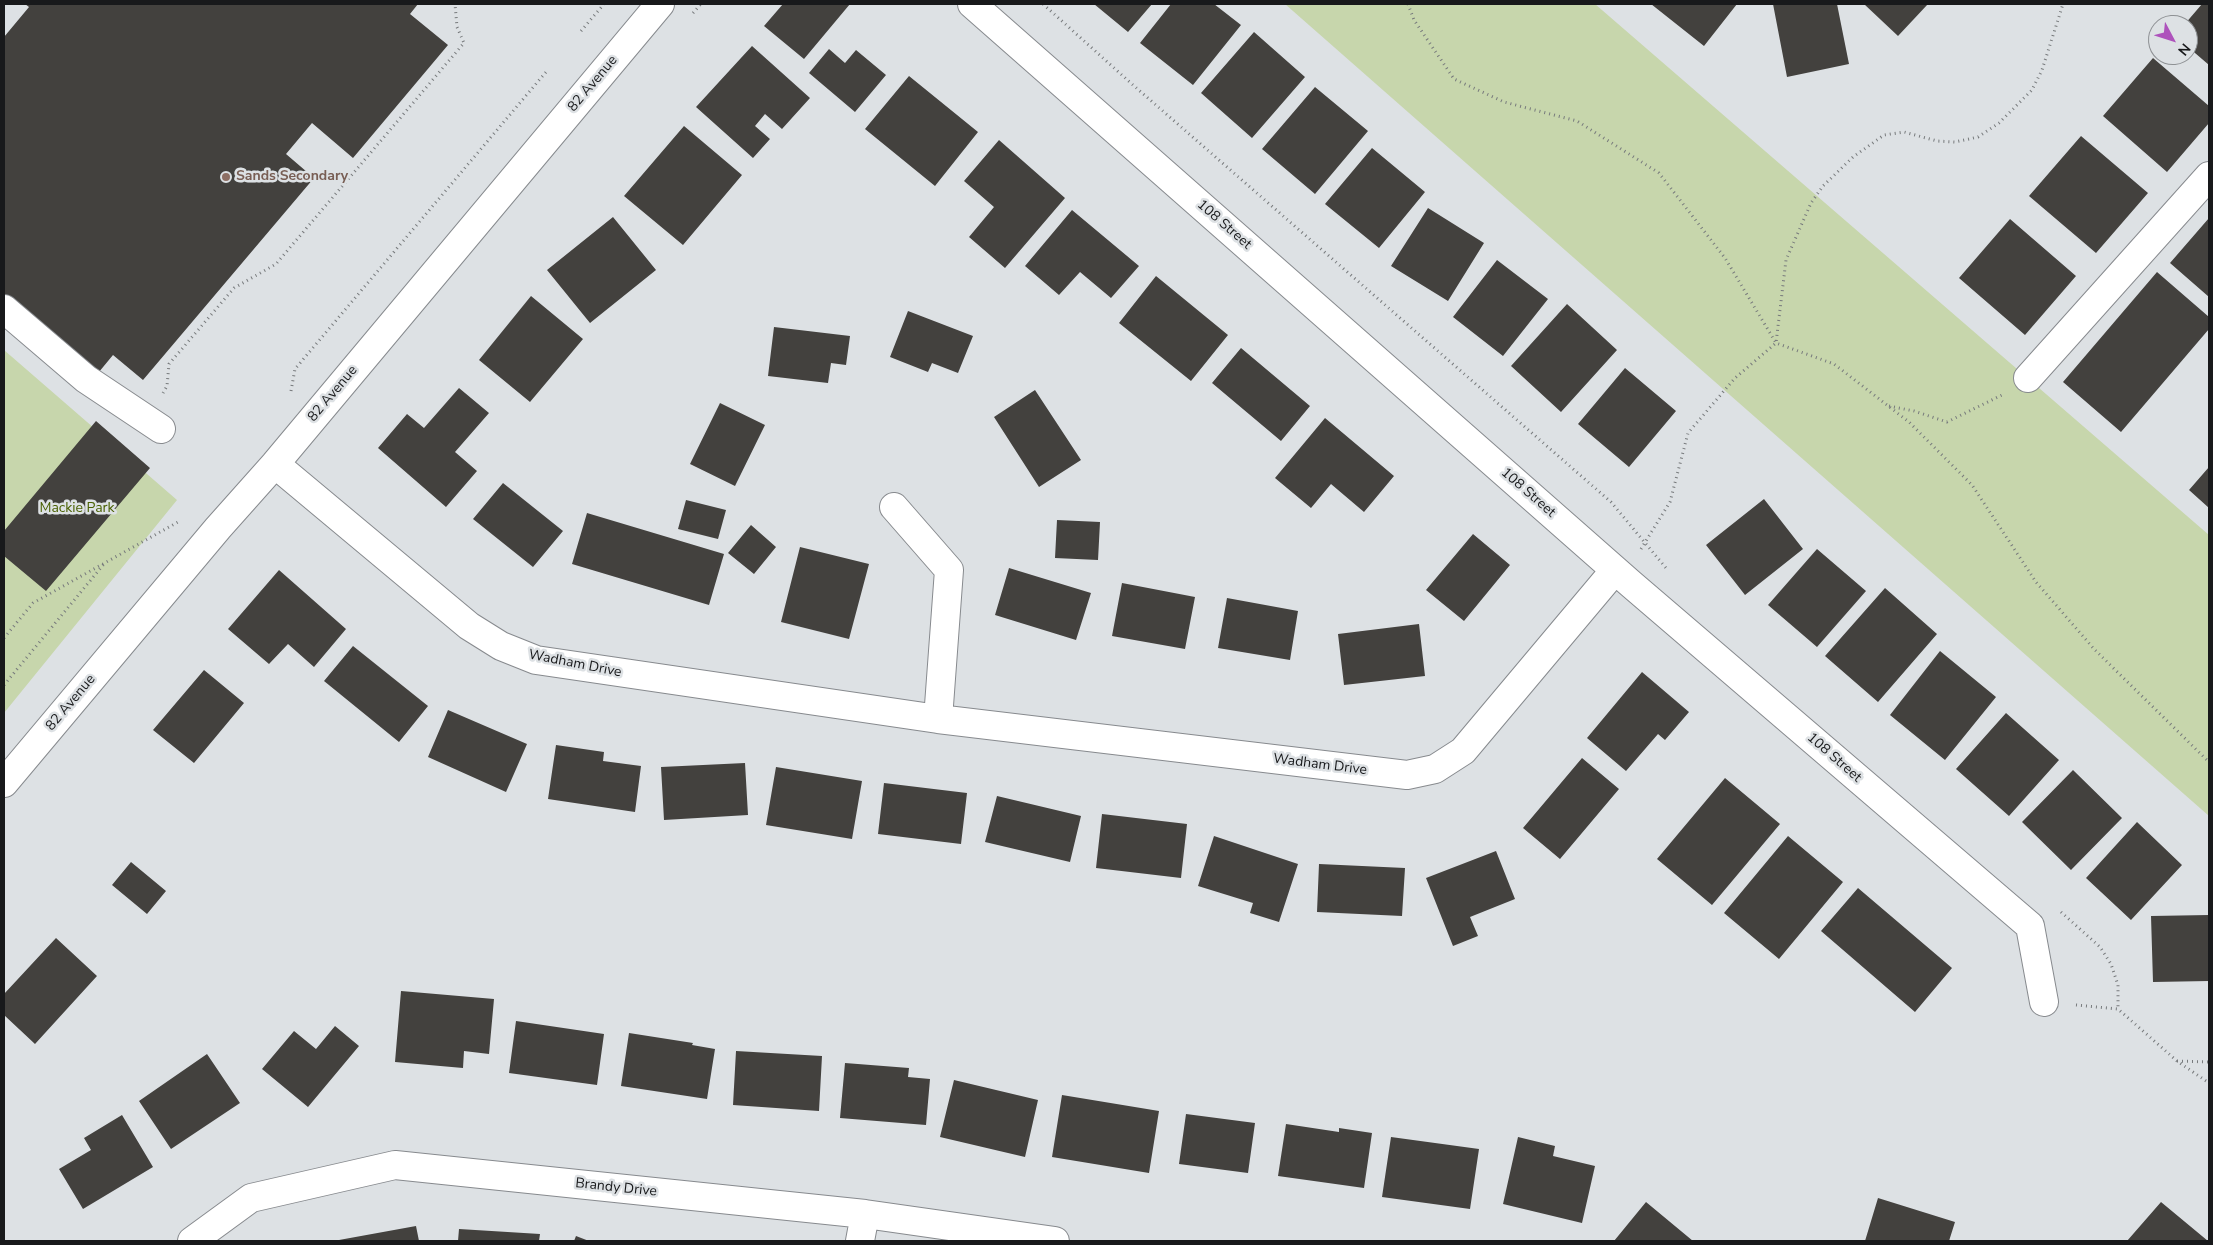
<!DOCTYPE html>
<style>
body{margin:0}
#map{position:relative;width:2213px;height:1245px;overflow:hidden;background:#dde1e4;font-family:"Nunito Sans",sans-serif}
canvas{display:block}
.frame{position:absolute;inset:0;border:5px solid #18191b;pointer-events:none}
.north{position:absolute;left:2148px;top:15px;width:50px;height:50px;box-sizing:border-box;background:#dde1e4;border:1px solid #8e9194;border-radius:50%;rotate:130deg;font-size:14px;font-weight:700;line-height:20px;text-align:center;color:#18191b}
.north::after{content:'';display:block;margin:auto;width:18px;height:22px;background:#ae52bc;clip-path:polygon(50% 0,100% 100%,50% 72%,0 100%)}
</style>
<div id="map">
<canvas width="2213" height="1245"></canvas>
<div class="frame"></div>
<div class="north">N</div>
</div>
<script>
const context = document.querySelector('canvas').getContext('2d');
context.lineJoin = 'round';
function fillPath(path, color) {
  context.fillStyle = color;
  context.fill(path, 'evenodd');
}
function toPath(rows) {
  const path = new Path2D();
  for (const r of rows) {
    path.moveTo(r[0], r[1]);
    for (let i = 2; i < r.length; i += 2) path.lineTo(r[i], r[i + 1]);
  }
  return path;
}
function trace(path, color, width, dash) {
  context.strokeStyle = color;
  context.lineWidth = width;
  context.lineCap = dash ? 'butt' : 'round';
  context.setLineDash(dash || []);
  context.stroke(path);
}
function drawText(font, color, halo, rows, align = 'center') {
  context.font = font + ' "Nunito Sans",sans-serif';
  context.lineWidth = 5;
  context.setLineDash([]);
  context.textBaseline = 'middle';
  context.strokeStyle = halo;
  context.fillStyle = color;
  for (const [text, x, y, turn = 0] of rows) {
    context.save();
    context.translate(x, y);
    context.rotate((+turn || 0) * Math.PI / 180);
    context.textAlign = isNaN(turn) ? turn : align;
    if (halo) context.strokeText(text, 0, 0);
    context.fillText(text, 0, 0);
    context.restore();
  }
}
const green = toPath([
 [1285,4,1595,4,2209,535,2209,816],
 [4,350,177,500,4,713]
]);
const building = toPath([
 [25,4,418,4,410,14,448,45,353,158,312,123,286,154,314,178,143,380,113,355,94,378,4,302,4,37,29,7],
 [783,4,850,4,804,59,764,26],
 [1094,4,1152,4,1128,32],
 [1171,4,1214,4,1241,25,1193,85,1140,43],
 [1651,4,1737,4,1704,46],
 [1773,4,1837,4,1849,64,1787,77],
 [1864,4,1928,4,1898,36],
 [2202,4,2209,4,2209,65,2188,47,2188,25,2184,25],
 [1254,32,1305,77,1252,138,1201,93],
 [752,46,810,98,782,129,765,114,755,126,770,139,753,158,696,107],
 [829,49,845,63,856,50,886,75,855,112,809,73],
 [2153,58,2209,106,2209,123,2167,172,2103,116],
 [909,76,978,132,935,186,865,129],
 [1315,87,1368,131,1315,194,1262,149],
 [684,126,742,175,683,245,624,196],
 [2081,136,2148,193,2096,253,2029,196],
 [999,140,1065,198,1005,268,969,237,994,207,964,181],
 [1372,148,1425,192,1379,248,1325,204],
 [1428,208,1484,243,1448,301,1391,266],
 [1072,210,1139,266,1111,298,1080,272,1059,295,1025,266],
 [613,217,656,270,590,323,547,270],
 [2209,218,2209,297,2170,263],
 [2010,219,2076,276,2025,335,1959,278],
 [1497,260,1548,299,1503,356,1453,317],
 [2157,272,2209,317,2209,329,2121,432,2063,382],
 [1156,276,1228,335,1191,381,1119,323],
 [531,296,583,339,530,402,479,360],
 [1567,304,1617,350,1561,412,1511,366],
 [908,311,973,336,958,373,932,363,928,372,890,357],
 [774,327,850,336,846,365,831,363,828,383,768,376],
 [1241,348,1310,406,1281,441,1212,383],
 [1625,368,1676,411,1629,467,1578,424],
 [459,388,489,413,455,452,477,471,446,507,378,448,407,414,424,428],
 [1035,390,1081,460,1039,487,994,417],
 [720,403,765,425,735,486,690,464],
 [1325,418,1394,476,1364,512,1331,484,1311,508,1275,478],
 [96,421,150,468,46,591,4,556,4,531],
 [2209,467,2209,508,2189,490],
 [503,483,563,531,533,567,473,519],
 [1764,499,1803,549,1745,595,1706,545],
 [686,500,726,510,718,539,678,529],
 [587,513,724,554,709,605,572,564],
 [1057,520,1100,522,1098,560,1055,558],
 [751,525,776,547,754,574,728,553],
 [1473,534,1510,565,1464,621,1426,590],
 [800,547,869,564,849,639,781,622],
 [1817,549,1866,591,1817,647,1768,605],
 [1009,568,1091,593,1076,640,995,615],
 [279,570,346,629,314,667,288,644,269,664,228,629],
 [1122,583,1195,597,1185,649,1112,636],
 [1885,588,1937,634,1878,702,1825,656],
 [1227,598,1298,611,1290,660,1218,648],
 [1419,624,1425,676,1344,685,1338,634],
 [353,646,428,706,399,742,324,681],
 [1940,651,1996,697,1945,760,1890,715],
 [204,670,244,703,194,763,153,730],
 [1642,672,1689,712,1665,740,1658,734,1626,771,1587,738],
 [448,710,527,744,506,792,428,757],
 [2006,713,2059,760,2009,816,1956,769],
 [556,745,604,752,603,761,641,766,635,812,548,799],
 [1582,758,1619,789,1560,859,1523,828],
 [745,763,748,815,664,820,661,767],
 [776,767,862,781,852,839,766,825],
 [2073,770,2122,818,2071,870,2022,822],
 [1725,778,1780,824,1712,905,1657,859],
 [884,783,967,793,961,844,878,834],
 [997,796,1081,816,1070,862,985,842],
 [1102,814,1187,824,1181,878,1096,868],
 [2137,822,2182,865,2131,920,2086,878],
 [1214,836,1298,864,1279,922,1250,913,1253,903,1198,886],
 [1788,836,1843,882,1779,959,1724,913],
 [1496,851,1515,899,1470,917,1478,936,1453,946,1426,878],
 [131,862,166,891,147,914,112,885],
 [1319,864,1405,868,1402,916,1317,912],
 [1858,888,1952,968,1915,1012,1821,931],
 [2209,915,2209,981,2153,982,2151,916],
 [56,938,97,976,35,1044,4,1015,4,994],
 [401,991,494,999,489,1054,464,1051,463,1068,395,1062],
 [516,1021,604,1034,597,1085,509,1073],
 [335,1026,359,1046,308,1107,262,1069,294,1031,316,1049],
 [629,1033,693,1043,692,1045,715,1049,707,1099,621,1086],
 [736,1051,822,1056,819,1111,733,1105],
 [207,1054,240,1103,171,1149,139,1101],
 [845,1063,909,1068,908,1077,930,1079,926,1125,840,1118],
 [954,1080,1038,1100,1025,1157,940,1137],
 [1062,1095,1159,1111,1149,1173,1052,1157],
 [1186,1114,1255,1123,1248,1173,1179,1164],
 [122,1115,153,1167,83,1209,59,1169,91,1150,84,1138],
 [1286,1124,1339,1132,1339,1128,1372,1133,1364,1188,1278,1176],
 [1391,1137,1479,1149,1470,1209,1382,1197],
 [1518,1137,1555,1146,1553,1156,1595,1166,1582,1223,1503,1204],
 [1878,1198,1955,1222,1949,1241,1865,1241],
 [1646,1202,1693,1241,1614,1241],
 [2161,1202,2208,1241,2127,1241],
 [416,1226,419,1241,339,1241,339,1240],
 [459,1229,540,1234,539,1241,458,1241],
 [576,1236,589,1241,574,1241]
]);
const path = toPath([
 [1043,4,1133,85,1611,502,1666,568],
 [1408,4,1414,20,1454,79,1504,102,1577,121,1659,173,1725,258,1776,343,1834,364,1909,422,1972,485,2036,582,2094,649,2209,762],
 [693,13,701,4],
 [581,31,604,4],
 [291,391,295,369,546,72],
 [163,393,167,386,169,364,234,288,276,264,464,43,457,27,455,4],
 [1889,406,1914,411,1947,422,2002,395],
 [1641,549,1670,502,1688,433,1735,378,1776,343,1786,260,1811,203,1823,186,1853,157,1884,135,1904,132,1937,141,1955,142,1978,137,1999,123,2032,90,2042,70,2063,4],
 [4,638,33,603,178,522],
 [4,685,104,564],
 [2061,912,2100,947,2111,964,2118,985,2118,1009],
 [2076,1005,2118,1009,2177,1061,2209,1083],
 [2177,1061,2209,1062]
]);
const minor = toPath([
 [972,4,1631,584,2030,926,2044,1002],
 [4,309,86,379,161,429],
 [2028,378,2209,176],
 [275,464,469,626,501,646,536,660,938,719,1407,775,1435,769,1463,751,1615,570],
 [894,507,949,570,938,719],
 [4,783,218,528,275,464,660,4],
 [192,1241,251,1198,395,1165,865,1214,1055,1241],
 [860,1241,865,1214]
]);
const markers = [
 [226,177,5,"#8d6e63"]
];
const streetNames = [
 ["82 Avenue",593,84,-50],
 ["108 Street",1224,225,41],
 ["82 Avenue",333,394,-50],
 ["108 Street",1528,493,41],
 ["Wadham Drive",575,664,11],
 ["82 Avenue",71,703,-50],
 ["108 Street",1834,758,41],
 ["Wadham Drive",1320,765,7],
 ["Brandy Drive",616,1188,6]
];
const educationNames = [
 ["Sands Secondary",236,177]
];
const parkNames = [
 ["Mackie Park",77,509]
];
fillPath(green, '#c7d6ac');
fillPath(building, '#43413e');
trace(minor, '#878a8e', 30);
trace(path, '#777a7c', 3, [1, 4]);
trace(minor, '#fff', 28);
for (const [x, y, r, color] of markers) {
  const dot = new Path2D();
  dot.arc(x, y, r, 0, 2 * Math.PI);
  context.fillStyle = color;
  context.fill(dot);
  trace(dot, '#dde1e4', 2);
}
drawText('14px', '#18191b', '#dde1e4', streetNames);
drawText('bold 14px', '#785e54', '#dde1e4', educationNames, 'left');
drawText('14px', '#4a6103', '#dde1e4', parkNames);
</script>
